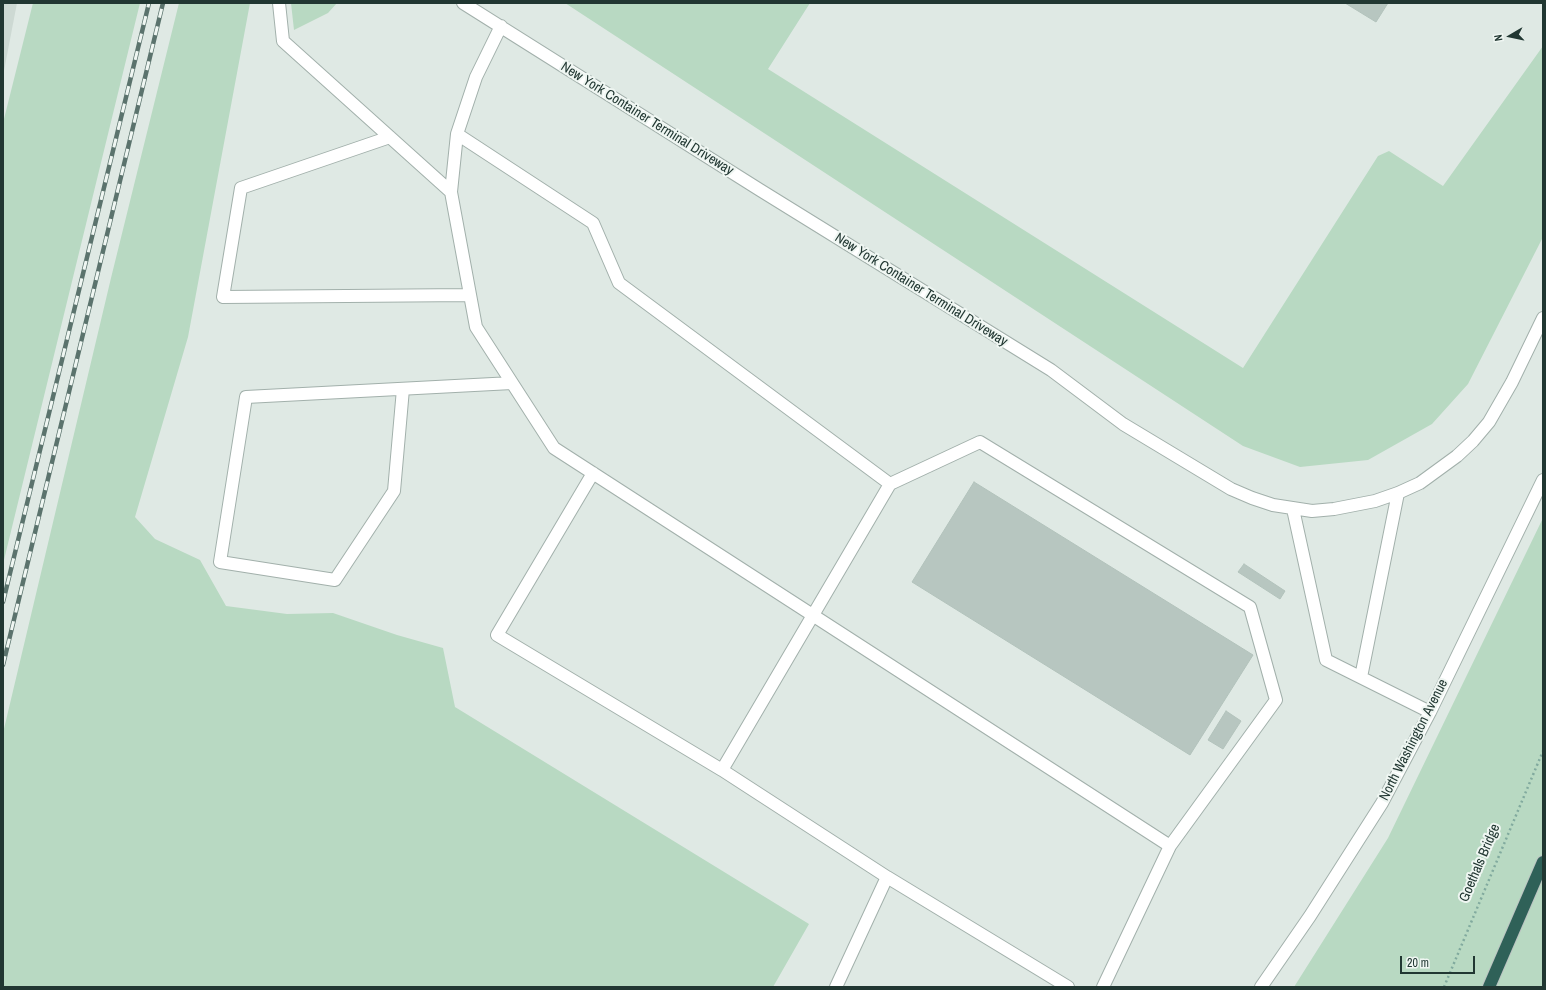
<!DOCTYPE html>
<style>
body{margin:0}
#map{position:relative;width:1546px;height:990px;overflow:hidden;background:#dfe9e4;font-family:"Archivo Narrow",sans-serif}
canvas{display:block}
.frame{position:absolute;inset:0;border:4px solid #213732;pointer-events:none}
.north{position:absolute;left:1490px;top:16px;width:40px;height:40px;-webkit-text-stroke:3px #eff6f2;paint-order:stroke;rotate:261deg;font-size:11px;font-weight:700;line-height:16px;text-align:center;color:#213732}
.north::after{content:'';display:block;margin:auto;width:14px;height:18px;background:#213732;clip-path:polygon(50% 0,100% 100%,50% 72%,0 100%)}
.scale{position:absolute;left:1400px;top:956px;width:75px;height:18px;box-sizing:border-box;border:2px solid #213732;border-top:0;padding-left:5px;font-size:12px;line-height:14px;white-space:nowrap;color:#213732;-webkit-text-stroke:3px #eff6f2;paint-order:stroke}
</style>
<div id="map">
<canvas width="1546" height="990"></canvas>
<div class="frame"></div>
<div class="north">N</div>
<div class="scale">20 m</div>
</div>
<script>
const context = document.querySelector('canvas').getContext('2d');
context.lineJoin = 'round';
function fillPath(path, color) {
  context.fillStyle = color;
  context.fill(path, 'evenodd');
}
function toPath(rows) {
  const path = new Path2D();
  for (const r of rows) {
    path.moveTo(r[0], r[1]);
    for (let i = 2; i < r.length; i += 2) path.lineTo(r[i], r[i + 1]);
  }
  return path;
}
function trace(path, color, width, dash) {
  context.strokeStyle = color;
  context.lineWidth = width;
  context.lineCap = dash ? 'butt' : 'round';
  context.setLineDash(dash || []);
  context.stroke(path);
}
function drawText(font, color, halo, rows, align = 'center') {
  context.font = font + ' "Archivo Narrow",sans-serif';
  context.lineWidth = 4;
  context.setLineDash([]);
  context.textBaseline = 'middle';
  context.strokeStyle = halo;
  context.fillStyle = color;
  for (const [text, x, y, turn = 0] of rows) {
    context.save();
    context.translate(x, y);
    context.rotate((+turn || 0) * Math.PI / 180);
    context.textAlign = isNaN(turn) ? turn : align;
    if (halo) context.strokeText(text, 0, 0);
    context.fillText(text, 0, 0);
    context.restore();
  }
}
const built = toPath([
 [3,3,17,3,3,76]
]);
const green = toPath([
 [33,3,140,3,3,564,3,123],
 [179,3,250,3,188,337,135,517,155,539,200,560,226,606,287,614,333,613,397,635,443,648,455,707,809,924,773,987,3,987,3,733,111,278],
 [291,3,337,3,328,13,294,30],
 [565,3,810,3,768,69,1243,368,1378,156,1389,151,1443,186,1543,46,1543,237,1468,384,1432,424,1368,460,1300,467,1243,446],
 [1543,518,1543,987,1294,987,1388,838]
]);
const building = toPath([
 [1345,3,1388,3,1376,22,1345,3],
 [974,482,1253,655,1190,755,912,582,974,482],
 [1244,564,1285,591,1280,599,1238,572,1244,564],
 [1226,711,1241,721,1223,749,1208,740,1226,711]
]);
const path = toPath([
 [1444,987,1543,751]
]);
const minor = toPath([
 [279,3,283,41,451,192,457,134,476,77,501,26],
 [463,3,760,190,1051,370,1123,424,1231,489,1252,498,1273,505,1312,511,1334,509,1375,501,1398,493,1420,483,1457,456,1473,441,1489,422,1512,382,1543,318],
 [390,137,241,188,223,297,470,295],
 [451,192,476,327,554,448,1170,846,1276,700,1250,607,980,442,890,484,619,283,593,223,457,134],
 [403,389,394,491,335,580,220,562,246,397,512,383],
 [593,473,497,635,722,770],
 [890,484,722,770,887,877,1068,987],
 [1293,509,1326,660,1430,712],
 [1361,677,1398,493],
 [836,987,887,877],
 [1103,987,1170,846],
 [1261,987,1310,916,1382,803,1430,712,1543,480]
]);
const highway = toPath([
 [1489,987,1543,862]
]);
const rail = toPath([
 [3,602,149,3],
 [3,665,163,3]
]);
const streetNames = [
 ["New York Container Terminal Driveway",647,119,32],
 ["New York Container Terminal Driveway",921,290,32],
 ["North Washington Avenue",1414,740,-63],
 ["Goethals Bridge",1480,863,-67]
];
fillPath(built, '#cdd9d3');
fillPath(green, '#b8d9c2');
fillPath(building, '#b7c6c0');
trace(building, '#b2c2bb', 1);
trace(minor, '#a2b0ab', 14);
trace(highway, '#bcc3c2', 14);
trace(path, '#81aa9e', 2.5, [2, 3]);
trace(minor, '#fff', 12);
trace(highway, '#2f6158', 12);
trace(rail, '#5b736d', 4.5);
trace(rail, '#eff6f2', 3, [9]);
drawText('14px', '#213732', '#eff6f2', streetNames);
</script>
